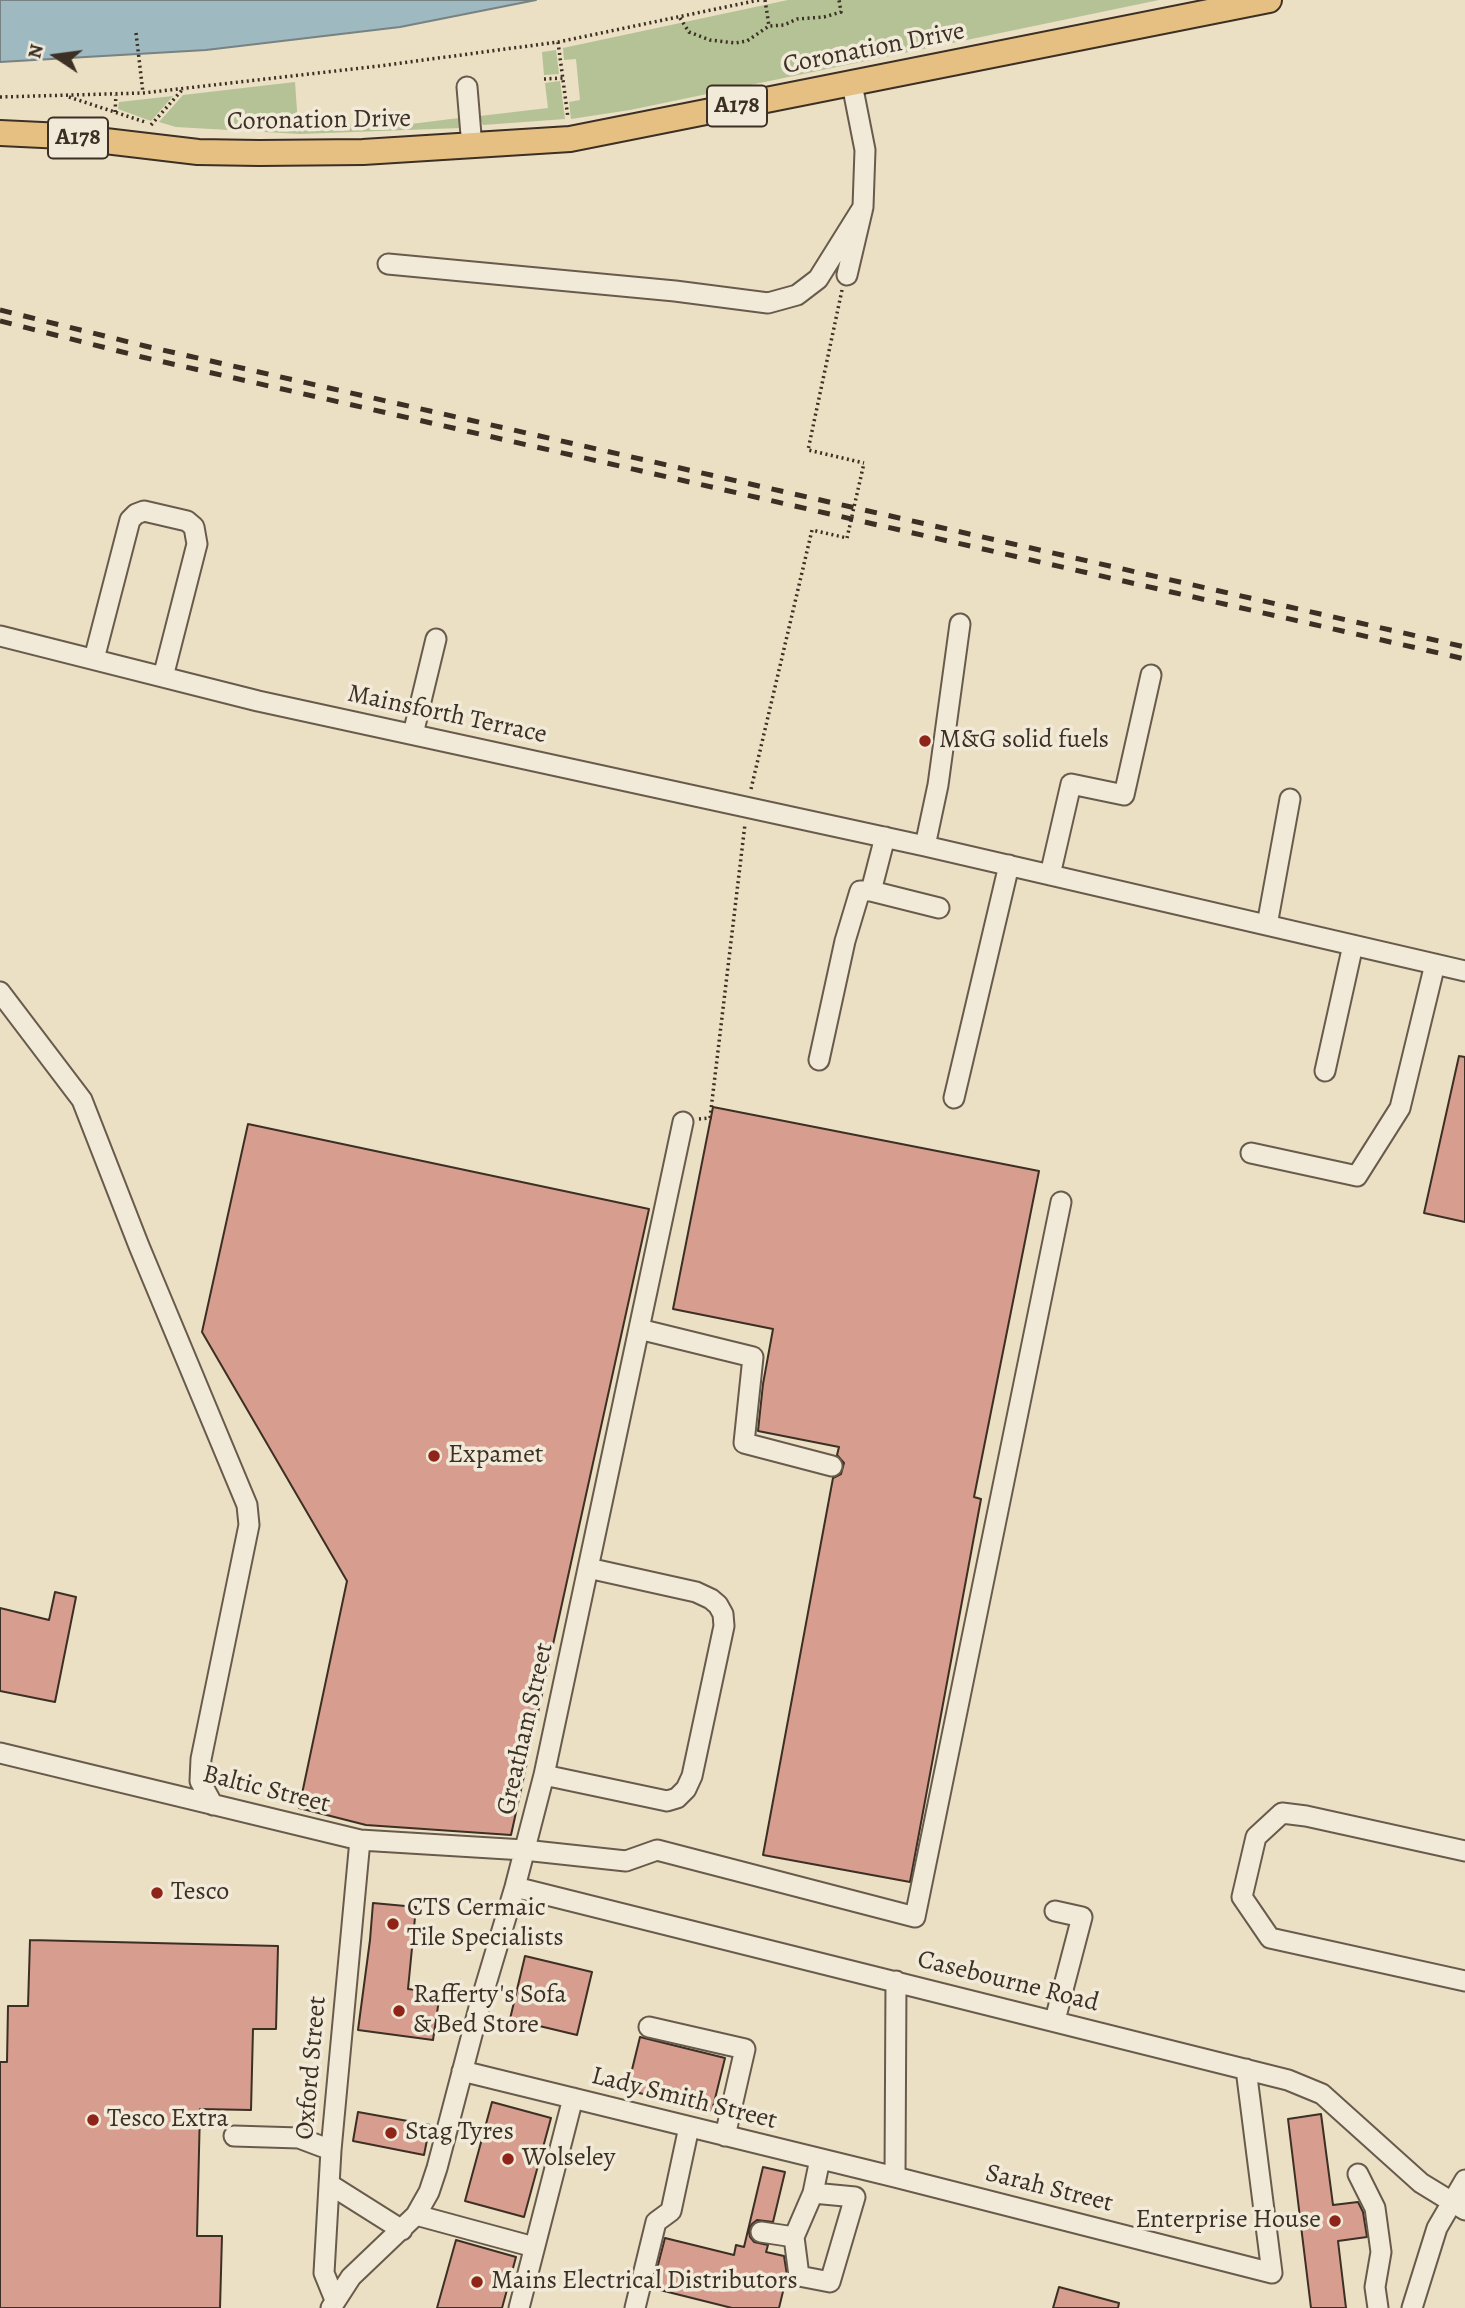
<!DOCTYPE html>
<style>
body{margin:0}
#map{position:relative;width:1465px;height:2308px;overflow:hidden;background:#ebdfc4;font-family:Alegreya,serif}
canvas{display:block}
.north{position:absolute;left:21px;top:21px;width:70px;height:70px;-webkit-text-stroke:5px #f2ead9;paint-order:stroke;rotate:283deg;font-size:19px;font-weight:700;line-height:28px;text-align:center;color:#3c2f24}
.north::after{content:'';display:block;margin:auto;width:24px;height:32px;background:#3c2f24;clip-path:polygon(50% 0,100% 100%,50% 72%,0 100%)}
</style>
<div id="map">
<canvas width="1465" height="2308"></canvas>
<div class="north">N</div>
</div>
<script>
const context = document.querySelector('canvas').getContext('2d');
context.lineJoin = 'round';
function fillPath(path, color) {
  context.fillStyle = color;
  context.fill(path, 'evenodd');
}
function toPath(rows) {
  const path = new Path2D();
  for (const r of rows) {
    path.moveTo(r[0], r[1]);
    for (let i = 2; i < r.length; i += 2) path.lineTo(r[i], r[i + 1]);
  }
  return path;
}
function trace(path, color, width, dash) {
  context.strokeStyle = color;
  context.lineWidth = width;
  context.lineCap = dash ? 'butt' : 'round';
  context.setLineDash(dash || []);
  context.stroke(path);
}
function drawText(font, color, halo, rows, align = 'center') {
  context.font = font + ' Alegreya,serif';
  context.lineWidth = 7;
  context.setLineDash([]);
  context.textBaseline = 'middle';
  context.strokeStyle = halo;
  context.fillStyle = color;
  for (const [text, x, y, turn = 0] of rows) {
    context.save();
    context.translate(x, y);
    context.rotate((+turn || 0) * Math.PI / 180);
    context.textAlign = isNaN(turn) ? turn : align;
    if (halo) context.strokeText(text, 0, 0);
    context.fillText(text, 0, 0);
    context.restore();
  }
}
const green = toPath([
 [788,0,1159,0,630,110,571,119,569,102,580,100,576,59,564,60,563,48],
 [556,50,559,74,544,75,542,52],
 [560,81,565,119,483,125,481,121,480,116,548,108,545,83],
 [295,82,298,125,411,124,459,118,460,128,300,134,176,127,159,122,183,95],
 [173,96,151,121,118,109,119,102]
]);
const water = toPath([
 [0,0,536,0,400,27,206,50,0,62,0,0]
]);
const building = toPath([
 [1459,1056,1465,1057,1465,1222,1424,1213,1459,1056],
 [713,1107,1039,1171,974,1497,981,1499,910,1882,763,1855,833,1478,841,1474,844,1463,837,1455,839,1447,758,1431,763,1384,773,1329,673,1309,713,1107],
 [248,1124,649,1209,511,1835,366,1825,299,1808,347,1581,202,1332,248,1124],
 [55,1592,76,1597,55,1702,0,1691,0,1608,49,1620,55,1592],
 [373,1903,416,1907,408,1989,440,1993,433,2040,358,2030,370,1940,373,1903],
 [30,1940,278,1946,276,2029,253,2029,251,2110,200,2109,197,2236,222,2236,220,2308,0,2308,0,2062,7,2062,8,2006,28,2006,30,1940],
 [525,1956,592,1972,577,2035,510,2019,525,1956],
 [640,2037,725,2058,712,2111,627,2090,640,2037],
 [492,2102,551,2118,524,2217,465,2201,492,2102],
 [358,2112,430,2125,424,2155,353,2141,358,2112],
 [1321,2114,1333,2205,1358,2202,1363,2212,1367,2237,1338,2241,1346,2308,1311,2308,1288,2119,1321,2114],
 [763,2167,785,2172,773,2222,757,2220,752,2224,749,2231,750,2237,754,2242,768,2245,766,2252,784,2256,787,2275,779,2308,732,2308,652,2288,665,2238,734,2255,736,2245,744,2247,763,2167],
 [456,2240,516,2257,502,2308,437,2308,456,2240],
 [1059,2287,1119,2303,1118,2308,1053,2308,1059,2287]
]);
const path = toPath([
 [765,0,769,26],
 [680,18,689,32,710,40,735,43,747,41,769,26,784,25,797,19,824,17,841,12,839,0],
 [136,33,143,93],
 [558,42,568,118],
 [544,79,563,78],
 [0,97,143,93,379,66,558,42,759,0],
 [69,97,145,122],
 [115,112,116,95],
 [151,125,182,90],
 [842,290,808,450,864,463],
 [751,789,812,530,847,538],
 [699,1119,710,1118,745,824]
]);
const minor = toPath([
 [467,87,472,147],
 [388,264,675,291,768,303,797,295,818,279,863,207],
 [847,275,863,207,865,150,852,84],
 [0,636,258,701,925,846,1465,971],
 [94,659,130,520,136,514,144,511,187,521,194,527,197,544,163,677],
 [413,734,436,639],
 [885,837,871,891,939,908],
 [925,846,938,785,960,624],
 [1050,875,1071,784,1124,795,1151,675],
 [1267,925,1290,799],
 [0,992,82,1100,139,1246,247,1505,249,1525,201,1759,200,1781,213,1805],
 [819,1060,845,941,860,891,871,891],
 [1325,1071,1353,945],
 [954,1098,1009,865],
 [1251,1153,1357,1176,1400,1108,1435,964],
 [639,1329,753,1357,744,1443,832,1466],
 [0,1753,360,1840,524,1850,626,1861,657,1850,915,1917,1061,1202],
 [544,1775,667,1801,677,1798,686,1789,692,1776,724,1626,723,1614,718,1605,711,1599,696,1592,588,1568],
 [1465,1851,1306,1816,1282,1813,1256,1837,1242,1897,1270,1938,1465,1981],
 [515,1887,1288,2080,1322,2094,1421,2183,1465,2210],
 [1055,1911,1082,1917,1055,2020],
 [649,2027,745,2049,725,2136],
 [462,2071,895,2177,1272,2273,1246,2069],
 [234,2136,299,2138,331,2150],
 [1358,2174,1375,2208,1381,2252,1375,2287,1378,2308],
 [895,2177,896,1981],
 [329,2184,402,2230],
 [416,2215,534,2247],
 [761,2232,794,2237,799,2276,830,2282,855,2197,813,2193,820,2159],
 [794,2237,813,2193],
 [335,2300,324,2273,331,2150,360,1840],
 [331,2308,351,2277,416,2215,429,2192,437,2168,480,2004,515,1887,544,1775,683,1122],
 [519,2308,573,2098],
 [635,2308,656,2222,671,2211,689,2127],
 [1412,2308,1437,2228,1465,2180]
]);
const major = toPath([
 [0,133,63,136,198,152,259,153,363,152,570,139,1269,0]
]);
const rail = toPath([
 [0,310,145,346,1465,647],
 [0,321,142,357,1465,659]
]);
const pathBridge = toPath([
 [847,538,864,463]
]);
const markers = [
 [925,741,7,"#8f2418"],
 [434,1456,7,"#8f2418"],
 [157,1893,7,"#8f2418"],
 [393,1924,7,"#8f2418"],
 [399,2011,7,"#8f2418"],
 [93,2120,7,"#8f2418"],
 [391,2133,7,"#8f2418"],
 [508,2159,7,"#8f2418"],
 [1335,2221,7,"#8f2418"],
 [477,2282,7,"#8f2418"]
];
const shields = [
 [737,106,60],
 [78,138,60]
];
const shieldNames = [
 ["A178",737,106],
 ["A178",78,138]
];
const streetNames = [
 ["Coronation Drive",874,49,-11],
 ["Coronation Drive",319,121,-1],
 ["Mainsforth Terrace",447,715,12],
 ["Greatham Street",526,1729,-77],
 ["Baltic Street",266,1790,14],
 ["Casebourne Road",1008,1982,14],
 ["Oxford Street",312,2068,-85],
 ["Lady Smith Street",684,2099,14],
 ["Sarah Street",1049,2189,14]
];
const poiNames = [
 ["M&G solid fuels",939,741],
 ["Expamet",448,1456],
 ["Tesco",171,1893],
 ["CTS Cermaic",407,1909],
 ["Tile Specialists",407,1939],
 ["Rafferty's Sofa",413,1996],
 ["& Bed Store",413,2026],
 ["Tesco Extra",107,2120],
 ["Stag Tyres",405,2133],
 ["Wolseley",522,2159],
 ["Enterprise House",1321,2221,"right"],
 ["Mains Electrical Distributors",491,2282]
];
fillPath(green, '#b4c296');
fillPath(water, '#9fb9c0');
trace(water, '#778282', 2);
fillPath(building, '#d79d8f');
trace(building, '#3c2f24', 2);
trace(minor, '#685b4c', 23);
trace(major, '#3c2f24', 28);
trace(path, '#3c2f24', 3.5, [2, 3.5]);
trace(minor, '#f2ead9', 19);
trace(major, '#e6c082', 24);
trace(rail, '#3c2f24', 5, [12, 12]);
trace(pathBridge, '#3c2f24', 3.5, [2, 3.5]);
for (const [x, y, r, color] of markers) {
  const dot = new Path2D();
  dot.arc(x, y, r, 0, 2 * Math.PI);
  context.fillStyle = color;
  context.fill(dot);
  trace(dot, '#f2ead9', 2.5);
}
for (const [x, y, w] of shields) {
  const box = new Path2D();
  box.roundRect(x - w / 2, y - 20.5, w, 41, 5);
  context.fillStyle = '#f2ead9';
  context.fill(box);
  trace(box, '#3c2f24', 2);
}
drawText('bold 24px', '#3c2f24', null, shieldNames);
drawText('26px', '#3c2f24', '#f2ead9', streetNames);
drawText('26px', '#3c2f24', '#f2ead9', poiNames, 'left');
</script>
